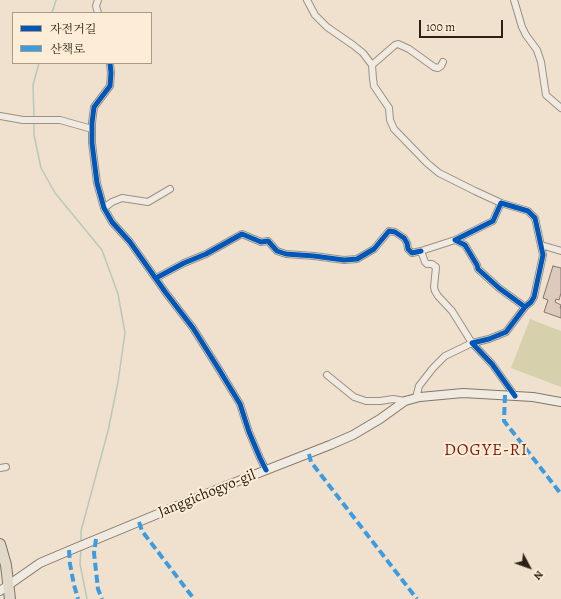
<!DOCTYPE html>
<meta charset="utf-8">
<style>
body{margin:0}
#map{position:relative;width:561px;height:599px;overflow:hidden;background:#efe1cd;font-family:Alegreya,"Noto Serif KR",serif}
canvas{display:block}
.legend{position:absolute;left:12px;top:12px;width:140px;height:52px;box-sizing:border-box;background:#fdedd6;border:1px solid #a99b89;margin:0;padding:5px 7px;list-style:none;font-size:12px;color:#2a2116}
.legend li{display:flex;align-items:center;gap:8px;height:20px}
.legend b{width:20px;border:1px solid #a99b89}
.north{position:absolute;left:509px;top:547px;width:40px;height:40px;-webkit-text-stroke:3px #fdedd6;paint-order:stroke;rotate:131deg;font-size:11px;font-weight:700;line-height:16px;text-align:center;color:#2a2116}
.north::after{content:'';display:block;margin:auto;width:14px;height:18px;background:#2a2116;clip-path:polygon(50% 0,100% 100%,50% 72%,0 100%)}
.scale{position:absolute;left:419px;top:20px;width:84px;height:18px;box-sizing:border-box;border:2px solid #2a2116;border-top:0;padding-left:5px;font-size:12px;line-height:14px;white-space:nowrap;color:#2a2116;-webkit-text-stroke:3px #fdedd6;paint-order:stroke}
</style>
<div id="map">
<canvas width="561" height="599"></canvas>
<ul class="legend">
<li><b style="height:5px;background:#0057b8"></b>자전거길</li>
<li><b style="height:5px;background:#3d9bdf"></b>산책로</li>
</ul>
<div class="north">N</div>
<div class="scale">100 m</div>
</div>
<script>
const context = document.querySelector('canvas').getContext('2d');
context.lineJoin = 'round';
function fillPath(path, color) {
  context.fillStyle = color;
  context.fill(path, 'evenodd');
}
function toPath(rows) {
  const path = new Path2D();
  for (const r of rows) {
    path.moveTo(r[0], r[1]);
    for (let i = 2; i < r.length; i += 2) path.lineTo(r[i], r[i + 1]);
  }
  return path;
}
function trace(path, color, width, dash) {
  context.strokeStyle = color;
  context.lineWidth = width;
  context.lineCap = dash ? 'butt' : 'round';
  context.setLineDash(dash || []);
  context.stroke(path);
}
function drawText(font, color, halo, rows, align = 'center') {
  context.font = font + ' Alegreya,serif';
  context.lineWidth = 4;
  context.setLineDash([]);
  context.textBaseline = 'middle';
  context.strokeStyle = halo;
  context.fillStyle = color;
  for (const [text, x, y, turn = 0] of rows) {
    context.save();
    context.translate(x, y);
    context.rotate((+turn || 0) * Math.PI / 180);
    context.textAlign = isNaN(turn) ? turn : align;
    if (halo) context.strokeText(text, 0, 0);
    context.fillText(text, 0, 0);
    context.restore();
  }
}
const green = toPath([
 [530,319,561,331,561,387,511,368]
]);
const stream = toPath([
 [52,13,56,0],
 [34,118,33,85,39,63],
 [34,122,34,135,41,168,55,193,102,250,118,294,125,333,118,382,108,431,81,531,81,543],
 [81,549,80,564,87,599]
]);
const building = toPath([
 [553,266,561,268,561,293,559,300,556,299,555,302,561,305,560,308,561,308,561,318,544,312,548,300,543,298,553,266]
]);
const minor = toPath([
 [307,0,315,15,327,27,353,45,363,53,372,65],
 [514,0,522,27,526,35,537,50,541,62,546,95,561,108],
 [98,13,96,6,98,0],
 [443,62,441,66,438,68,434,67,409,49,398,44,395,45,372,65,373,79,374,86,389,108,390,120,394,129,427,163,439,173,475,191,501,203],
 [110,63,111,73,110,86,94,107,92,123,92,143,97,183,104,208,112,222,130,242,166,293,193,328,220,371,240,404,249,432,260,458,266,470],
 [0,116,23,120,60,120,92,129],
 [104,208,112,202,122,198,148,202,170,189],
 [541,245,561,251],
 [156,278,184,263,206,254,242,234,261,242,268,241,277,251,286,254,314,256,344,260,357,259,374,249,389,231,395,232,404,238,407,243,408,249,412,253,421,251],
 [327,375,354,397,366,401,380,401,393,399,405,401],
 [515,396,492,364,472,343,489,339,506,332,525,307,531,302,534,297,543,255,535,218,528,211,501,203,493,221,455,240,465,245,477,265,478,269,499,288,525,307],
 [416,398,419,386,433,368,445,356,472,343,452,311,438,296,435,291,434,287,436,267,432,264,427,264,425,262,421,251,455,240],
 [0,468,6,467]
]);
const secondary = toPath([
 [0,591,40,563,73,549,223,487,330,445,353,435,380,419,405,401,420,397,463,393,533,397,561,402]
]);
const trunk = toPath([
 [0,544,6,565,10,599]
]);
const quiet = toPath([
 [505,395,504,421,519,440,561,494],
 [309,454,311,462,417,599],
 [139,522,142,531,194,599],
 [96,539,94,553,98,589,102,599],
 [69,550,70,564,74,585,78,599]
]);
const cycleway = toPath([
 [110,63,111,73,110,86,94,107,92,123,92,143,97,183,104,208,112,222,130,242,166,293,193,328,220,371,240,404,249,432,260,458,266,470],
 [156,278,184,263,206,254,242,234,261,242,268,241,277,251,286,254,314,256,344,260,357,259,374,249,389,231,395,232,404,238,407,243,408,249,412,253,421,251],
 [515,396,492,364,472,343,489,339,506,332,525,307,531,302,534,297,543,255,535,218,528,211,501,203,493,221,455,240,465,245,477,265,478,269,499,288,525,307]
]);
const streetNames = [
 ["Janggichogyo-gil",207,494,-22]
];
const quarterNames = [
 ["DOGYE-RI",486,451]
];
fillPath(green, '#d6d1ac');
trace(stream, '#b7c9ba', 1.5);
fillPath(building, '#decabd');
trace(building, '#7f776c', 1);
trace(minor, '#9a9185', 8);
trace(secondary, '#7f776c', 10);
trace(trunk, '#7f776c', 12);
trace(minor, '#f0eae0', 6);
trace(secondary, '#f0eae0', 8);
trace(trunk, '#e3d9ca', 10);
trace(quiet, '#3d9bdf', 4, [8, 4]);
trace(cycleway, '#0057b8', 5);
drawText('15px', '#2a2116', '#fdedd6', streetNames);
context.letterSpacing = '1px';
drawText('17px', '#7a1f14', '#fdedd6', quarterNames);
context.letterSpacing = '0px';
</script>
